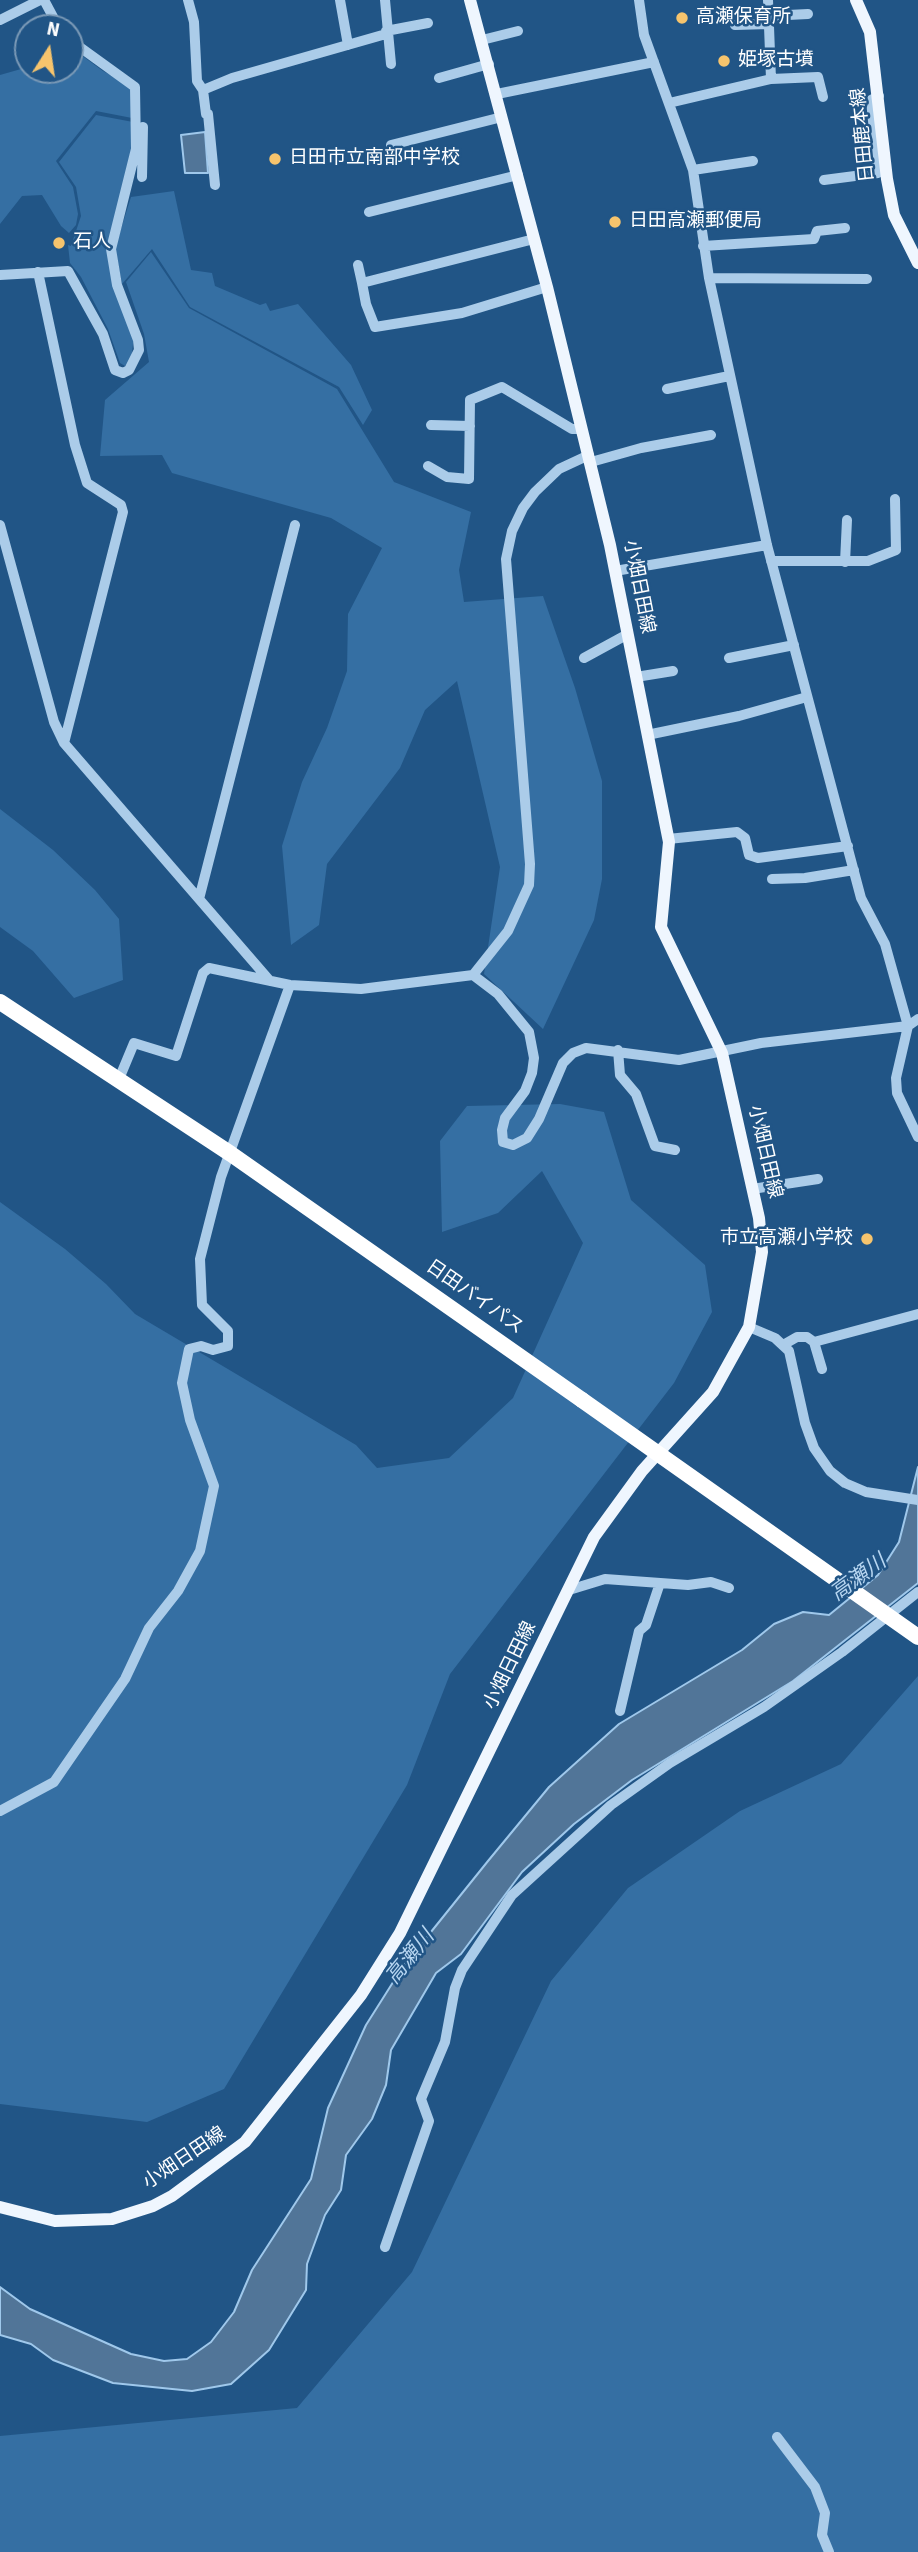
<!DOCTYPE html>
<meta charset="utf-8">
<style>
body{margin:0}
#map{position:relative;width:918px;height:2552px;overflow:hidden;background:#215586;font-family:"Source Sans 3",sans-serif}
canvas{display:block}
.north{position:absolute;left:14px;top:14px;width:70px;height:70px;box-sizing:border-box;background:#215586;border:2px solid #7a99b6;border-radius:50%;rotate:12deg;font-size:19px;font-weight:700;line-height:28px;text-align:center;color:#fff}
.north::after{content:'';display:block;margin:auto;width:24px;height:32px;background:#f6c46d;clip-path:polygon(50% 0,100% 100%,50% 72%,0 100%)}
</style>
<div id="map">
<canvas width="918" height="2552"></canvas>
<div class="north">N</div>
</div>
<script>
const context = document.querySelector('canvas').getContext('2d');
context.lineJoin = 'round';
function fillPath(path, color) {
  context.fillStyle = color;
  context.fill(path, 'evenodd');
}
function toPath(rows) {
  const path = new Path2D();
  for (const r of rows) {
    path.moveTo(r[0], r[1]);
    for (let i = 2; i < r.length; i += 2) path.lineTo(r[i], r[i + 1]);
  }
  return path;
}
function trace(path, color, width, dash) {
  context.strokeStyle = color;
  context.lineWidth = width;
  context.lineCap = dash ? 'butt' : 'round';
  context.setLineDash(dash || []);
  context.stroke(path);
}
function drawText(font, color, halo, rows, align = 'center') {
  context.font = font + ' "Source Sans 3","Noto Sans JP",sans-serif';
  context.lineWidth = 5;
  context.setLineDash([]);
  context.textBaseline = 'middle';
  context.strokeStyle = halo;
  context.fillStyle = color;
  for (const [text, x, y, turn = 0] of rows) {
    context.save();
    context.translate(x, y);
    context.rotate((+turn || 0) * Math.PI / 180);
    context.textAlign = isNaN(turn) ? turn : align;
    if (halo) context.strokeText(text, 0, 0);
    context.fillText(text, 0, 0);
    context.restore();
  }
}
const green = toPath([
 [73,49,103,71,131,86,132,118,96,111,56,161,73,187,78,214,76,225,69,233,61,226,42,195,22,196,0,224,0,75,28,67,28,70,70,70],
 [96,115,133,122,132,146,109,248,134,335,131,362,125,366,120,363,108,329,81,277,70,263,68,245,71,246,81,216,76,187,59,162],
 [174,191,191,270,212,273,215,286,260,305,266,303,270,311,298,304,351,365,372,410,363,425,339,387,190,307,152,249,122,284,115,248,131,197],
 [151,252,189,308,337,389,394,482,471,512,459,570,464,602,543,596,575,688,602,781,602,879,594,920,543,1029,484,974,500,867,457,681,425,710,400,768,327,864,319,925,291,945,282,846,302,782,327,728,347,671,348,614,382,548,331,518,172,473,162,455,100,456,105,400,149,362,144,334,126,282],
 [0,809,53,850,95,890,119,919,123,980,74,998,33,951,0,927],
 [560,1104,604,1112,631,1200,705,1265,712,1312,674,1383,450,1674,407,1785,224,2089,147,2122,0,2104,0,1202,65,1249,106,1284,135,1314,356,1445,377,1468,449,1458,513,1398,583,1243,542,1171,498,1213,442,1232,440,1141,467,1106],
 [918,1676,918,2552,0,2552,0,2436,297,2408,412,2272,551,1981,628,1888,740,1811,841,1764]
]);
const water = toPath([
 [205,132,208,173,185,173,181,135,205,132],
 [918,1467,918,1583,793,1681,632,1780,574,1824,522,1872,461,1954,436,1973,391,2050,386,2085,372,2119,346,2155,341,2190,325,2215,307,2264,306,2290,269,2350,231,2384,192,2391,113,2383,53,2360,31,2344,0,2335,0,2287,30,2309,131,2354,164,2361,187,2359,211,2342,234,2312,252,2270,311,2179,328,2108,366,2025,402,1968,488,1861,549,1787,619,1724,742,1650,774,1624,803,1612,829,1615,878,1575,899,1542,918,1467]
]);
const minor = toPath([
 [44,0,59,28],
 [188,0,194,22,197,81,203,90,206,114,208,114,215,185],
 [340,0,348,45],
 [385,0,391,64],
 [639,0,644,35,693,170,709,278,767,545,861,898,885,944,908,1026,896,1078,897,1093,918,1137],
 [768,16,808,14],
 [0,20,40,0],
 [735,25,769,24],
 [386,31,428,23],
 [482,40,518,31],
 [439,78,489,64],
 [771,79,818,77,823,97],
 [203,90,232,78,386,34],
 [497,94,654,62],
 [669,103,771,79,768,0],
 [391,145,502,117],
 [693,170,753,161],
 [142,177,143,127],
 [824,180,878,173,871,100,879,96],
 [369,212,518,175],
 [534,239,362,283,366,304,375,327,462,313,547,287],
 [703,246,814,239,817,231,845,228],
 [358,265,362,283],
 [38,272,75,445,87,483,121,505,123,512,64,743],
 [0,275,68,271,103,334,115,370,123,373,129,370,139,350,138,340,117,285,111,249,136,149,135,87,70,40],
 [709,278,867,279],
 [667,389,729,376],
 [431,425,470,426],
 [591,462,641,448,711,435],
 [428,466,447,477,469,479,470,400,502,387,572,429,582,429],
 [0,525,54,722,64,743,270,981],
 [771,561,868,561,896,550,895,499],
 [845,562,847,520],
 [615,571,767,545],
 [584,658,628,634],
 [729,658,794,645],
 [636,677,673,671],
 [647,735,739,716,807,697],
 [668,839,737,832,745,838,749,855,758,858,848,846],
 [772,879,805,878,854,870],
 [199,899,295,525],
 [473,975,498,994,529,1032,534,1058,532,1073,525,1091,505,1118,502,1130,503,1142,513,1145,527,1138,539,1119,563,1063,573,1053,586,1048,679,1060,761,1043,908,1026,918,1019],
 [618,1050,620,1075,636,1094,655,1146,675,1150],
 [119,1079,134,1043,176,1056,203,973,209,968,290,985,361,989,473,975,508,931,529,885,530,864,506,559,512,531,523,508,535,492,559,469,589,455],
 [752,1189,818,1179],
 [749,1327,775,1338,789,1351,805,1423,814,1448,830,1471,845,1483,866,1492,918,1500],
 [814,1342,918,1314],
 [783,1345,797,1337,807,1337,814,1342,822,1369],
 [569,1590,605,1579,688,1585,711,1582,729,1588],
 [620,1711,639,1631,646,1625,660,1583],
 [0,1811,54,1782,125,1679,149,1628,178,1591,200,1551,214,1486,190,1420,182,1383,189,1349,201,1346,213,1350,228,1346,228,1331,202,1305,200,1259,221,1177,290,985],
 [385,2247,429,2121,421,2099,445,2042,455,1988,462,1970,512,1895,611,1805,670,1763,764,1707,842,1652,918,1592],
 [777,2437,815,2487,825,2513,822,2535,829,2552]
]);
const major = toPath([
 [856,0,870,32,887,179,894,215,918,263],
 [0,2207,55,2221,112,2219,153,2206,172,2196,245,2142,361,1995,400,1933,594,1537,642,1471,713,1392,749,1327,762,1252,759,1218,722,1053,661,927,669,842,610,545,547,287,470,0]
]);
const highway = toPath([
 [0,1002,231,1154,582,1400]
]);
const highwayBridge = toPath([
 [582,1400,918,1637]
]);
const markers = [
 [682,18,7,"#f6c46d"],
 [724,61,7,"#f6c46d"],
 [275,159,7,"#f6c46d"],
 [615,222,7,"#f6c46d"],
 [59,243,7,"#f6c46d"],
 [867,1239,7,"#f6c46d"]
];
const poiNames = [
 ["高瀬保育所",696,18],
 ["姫塚古墳",738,61],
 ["日田市立南部中学校",289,159],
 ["日田高瀬郵便局",629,222],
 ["石人",73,243],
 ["市立高瀬小学校",853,1239,"right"]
];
const streetNames = [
 ["日田鹿本線",864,135,-96],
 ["小畑日田線",638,587,79],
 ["小畑日田線",764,1152,77],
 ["日田バイパス",474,1298,35],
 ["小畑日田線",511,1666,-64],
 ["小畑日田線",185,2159,-34]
];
const waterNames = [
 ["高瀬川",859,1579,-36],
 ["高瀬川",411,1958,-51]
];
fillPath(green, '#356fa3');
fillPath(water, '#517598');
trace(water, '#9fc8eb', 2);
trace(minor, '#abcce9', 10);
trace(major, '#eff6fe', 12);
trace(highway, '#fff', 16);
trace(highwayBridge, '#fff', 16);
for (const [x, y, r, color] of markers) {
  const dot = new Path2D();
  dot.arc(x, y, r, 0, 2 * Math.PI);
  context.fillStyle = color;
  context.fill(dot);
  trace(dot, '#215586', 2.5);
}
drawText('19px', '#fff', '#215586', poiNames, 'left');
drawText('19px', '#fff', '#215586', streetNames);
drawText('italic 21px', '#b7d6f1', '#215586', waterNames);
</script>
